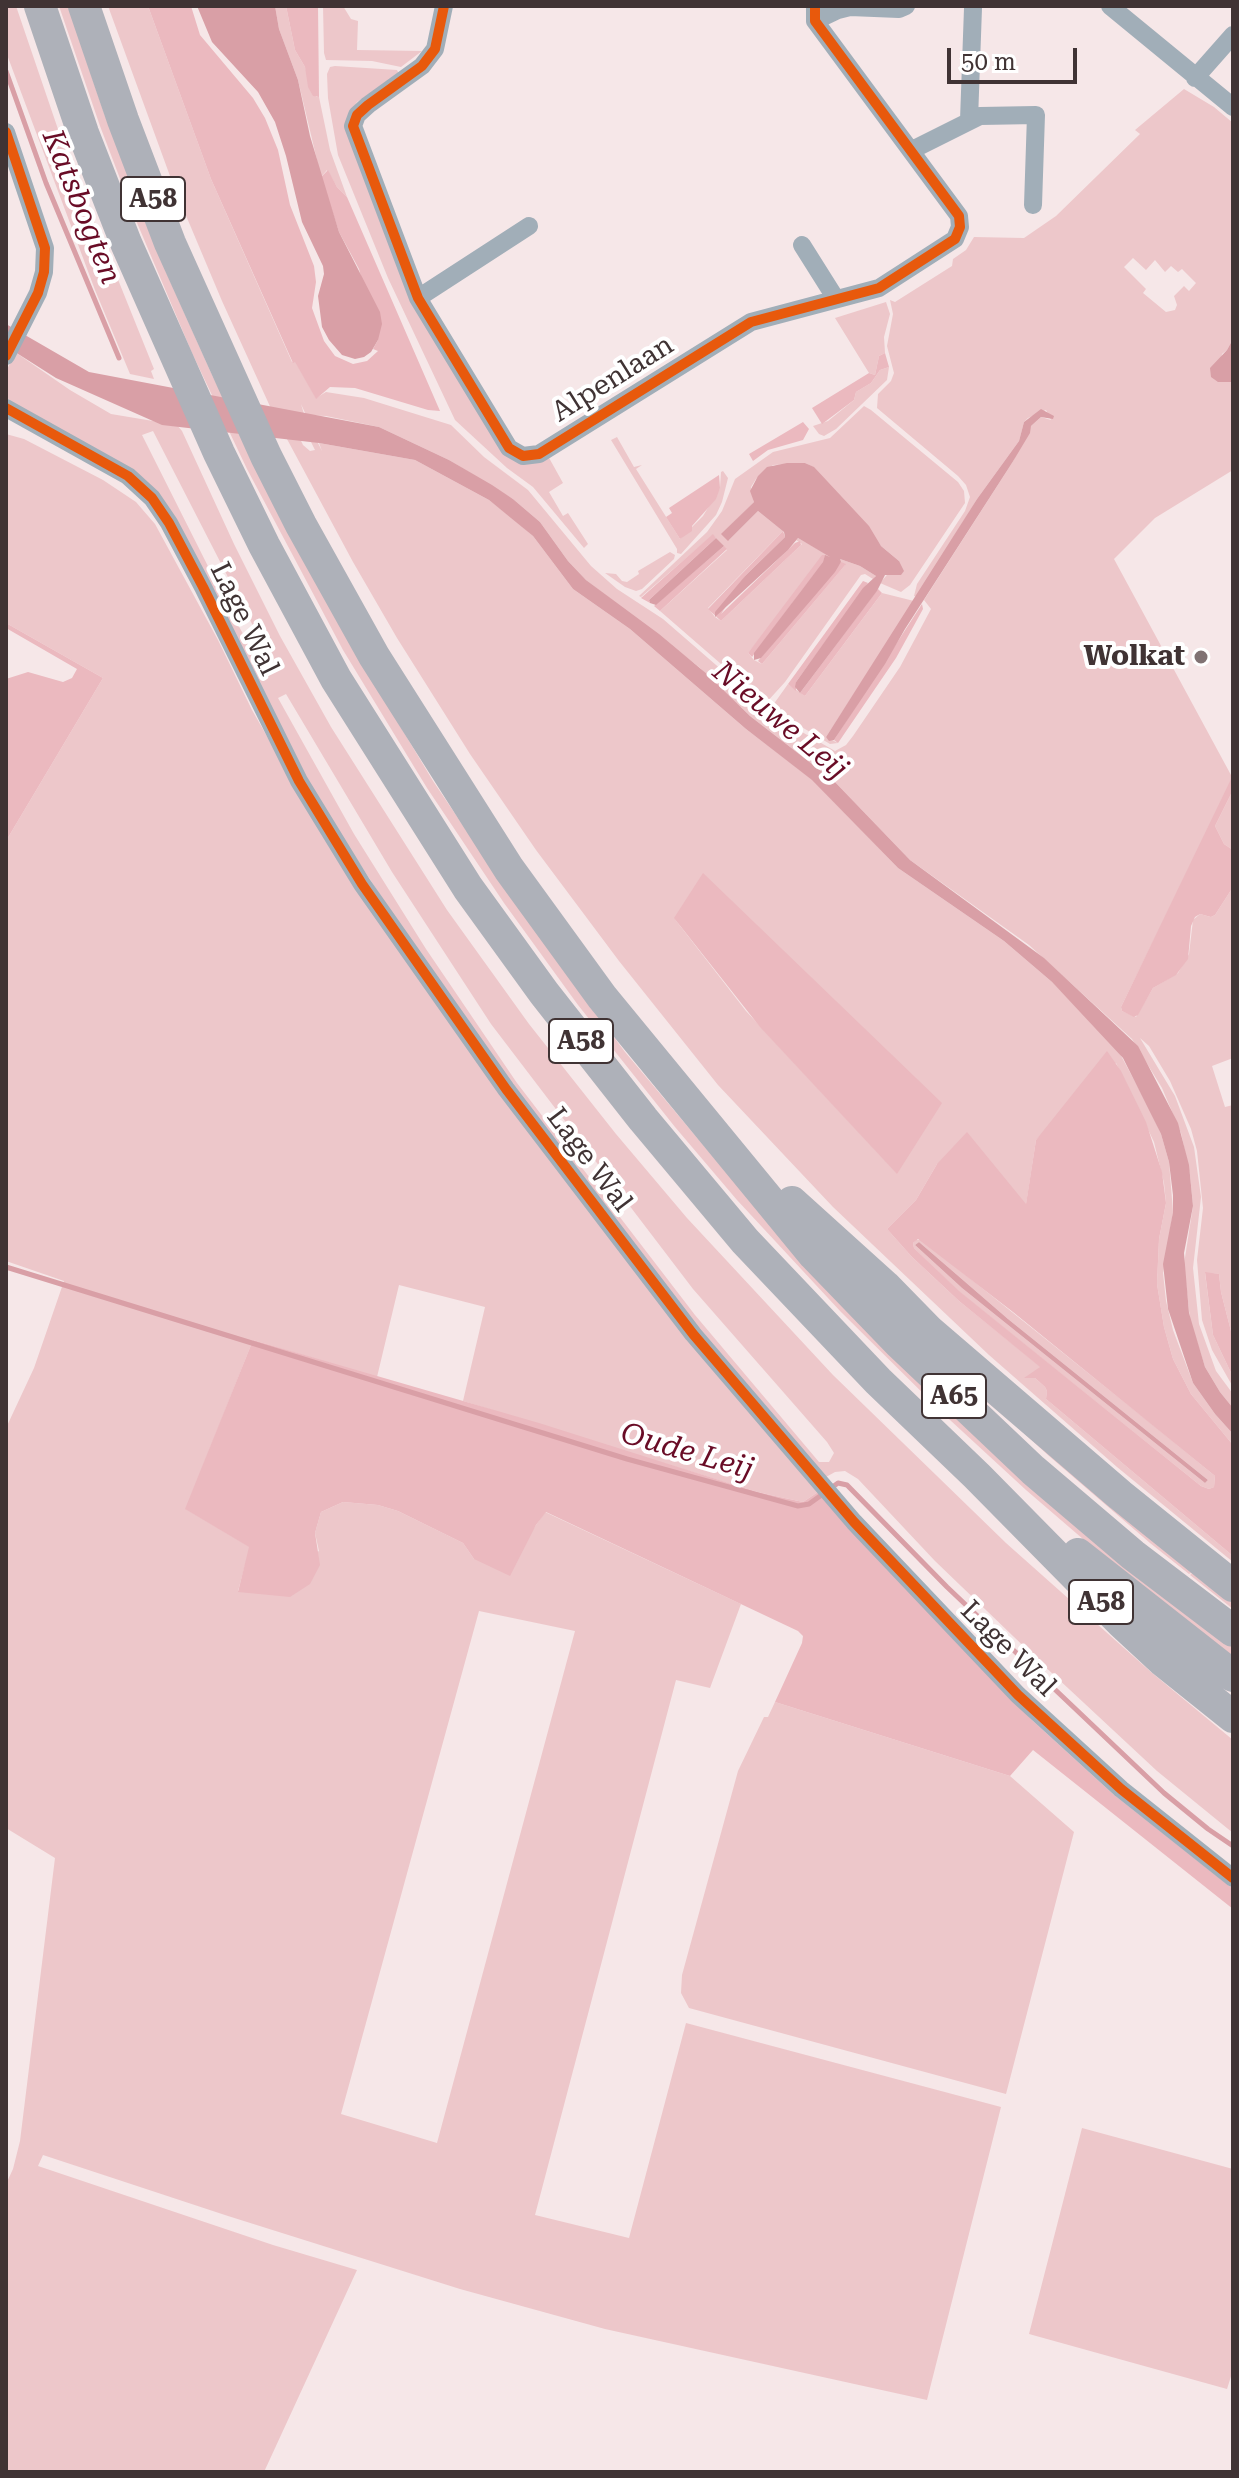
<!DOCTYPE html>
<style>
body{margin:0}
#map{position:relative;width:1239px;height:2478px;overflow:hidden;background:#f6e7e8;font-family:"Roboto Serif",serif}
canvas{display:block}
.frame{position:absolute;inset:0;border:8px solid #403334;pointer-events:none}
.scale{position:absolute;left:947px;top:48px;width:130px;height:36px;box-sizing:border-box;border:4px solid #403334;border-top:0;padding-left:10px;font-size:24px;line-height:28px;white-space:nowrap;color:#403334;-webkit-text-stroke:6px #fff;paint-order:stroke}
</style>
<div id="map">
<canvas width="1239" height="2478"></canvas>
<div class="frame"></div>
<div class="scale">50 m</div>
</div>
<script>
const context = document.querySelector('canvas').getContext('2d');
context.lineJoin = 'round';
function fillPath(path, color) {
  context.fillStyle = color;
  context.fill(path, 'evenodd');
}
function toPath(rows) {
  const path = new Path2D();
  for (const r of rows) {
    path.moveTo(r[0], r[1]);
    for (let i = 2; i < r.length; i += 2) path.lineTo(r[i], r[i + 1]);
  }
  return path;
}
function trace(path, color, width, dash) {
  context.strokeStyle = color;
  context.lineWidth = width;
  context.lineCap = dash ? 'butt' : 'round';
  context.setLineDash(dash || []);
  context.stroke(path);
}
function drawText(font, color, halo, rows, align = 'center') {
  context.font = font + ' "Roboto Serif",serif';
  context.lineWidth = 8;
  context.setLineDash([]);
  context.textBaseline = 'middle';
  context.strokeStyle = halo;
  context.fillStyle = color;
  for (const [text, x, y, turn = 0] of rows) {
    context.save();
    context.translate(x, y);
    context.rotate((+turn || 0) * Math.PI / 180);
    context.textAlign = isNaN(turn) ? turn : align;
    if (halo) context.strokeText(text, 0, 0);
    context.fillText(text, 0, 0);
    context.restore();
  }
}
const green = toPath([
 [6,6,16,6,61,138,154,369,151,371,154,379,130,374,95,290,6,52],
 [59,6,68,6,105,116,166,272,213,377,345,634,433,781,522,913,625,1052,741,1190,1185,1611,1233,1648,1233,1660,1119,1570,1026,1490,950,1420,841,1312,737,1200,675,1127,578,1005,504,903,427,788,343,650,247,469,192,353,135,218,100,126],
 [108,6,148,6,211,179,292,362,295,361,316,398,326,392,364,398,451,425,484,457,528,490,591,566,617,589,663,619,776,717,835,751,846,745,853,736,900,667,931,609,924,600,1012,463,1031,426,1041,417,1051,420,1046,410,1028,418,1024,422,1019,441,977,499,917,597,914,596,917,584,965,511,970,497,966,485,958,476,877,408,878,394,891,381,894,373,887,346,893,314,890,300,895,302,952,266,953,259,966,250,974,237,1024,238,1056,216,1140,134,1135,130,1184,89,1214,107,1233,123,1233,339,1227,350,1222,354,1218,382,1233,382,1233,470,1155,518,1114,559,1231,775,1233,774,1233,779,1121,1007,1122,1011,1136,1017,1153,988,1178,973,1189,954,1193,920,1200,914,1211,917,1215,915,1233,887,1233,1058,1212,1066,1225,1107,1233,1105,1233,1339,1221,1292,1219,1274,1205,1273,1213,1335,1233,1377,1233,1387,1212,1350,1202,1320,1197,1260,1203,1208,1197,1151,1191,1129,1170,1081,1149,1046,1140,1038,1175,1096,1194,1147,1201,1197,1193,1268,1199,1324,1216,1371,1233,1394,1233,1408,1220,1392,1205,1367,1190,1320,1184,1264,1193,1206,1190,1175,1181,1133,1162,1088,1132,1039,1029,945,910,860,834,781,750,716,699,667,586,580,568,561,540,522,513,499,449,460,379,427,326,416,306,415,301,404,304,414,288,413,303,445,310,451,315,450,309,438,316,439,322,451,319,443,415,460,489,500,515,520,533,536,573,589,630,629,746,729,813,780,898,868,1004,941,1052,982,1118,1050,1149,1108,1161,1134,1169,1162,1173,1212,1163,1273,1166,1301,1173,1330,1193,1383,1215,1414,1233,1434,1233,1445,1191,1394,1173,1359,1164,1327,1157,1284,1159,1239,1166,1203,1164,1183,1154,1142,1116,1063,1036,1140,1026,1205,937,1164,916,1200,887,1229,912,1257,959,1301,1041,1367,1027,1378,1035,1378,1045,1387,1047,1391,1046,1399,1233,1556,1233,1562,1117,1467,989,1355,833,1207,718,1085,619,961,536,850,470,754,397,638,353,562,273,413,222,301,174,187],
 [1133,258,1146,270,1155,260,1165,272,1171,266,1178,272,1182,269,1196,283,1189,291,1184,286,1174,296,1177,305,1175,310,1166,312,1143,293,1146,289,1124,267],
 [674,918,897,1173,746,1011],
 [275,6,286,6,295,50,305,67,316,97,319,97,330,150,347,197,337,187,327,170,321,177,298,80,279,29],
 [323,6,343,6,351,19,358,21,357,50,422,51,401,67,372,61,326,60,324,53],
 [335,66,397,70,399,74,357,102,351,111,351,133,498,445,548,456,563,483,549,492,563,516,568,513,588,544,584,548,533,487,507,468,455,420,388,278,338,155,328,98,327,74,330,67],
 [886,302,890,314,884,337,885,353,879,356,875,375,869,373,835,318],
 [15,352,70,390,111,414,177,425,182,431,234,544,280,636,331,727,447,910,529,1024,616,1134,687,1218,833,1375,1006,1543,1151,1672,1233,1740,1233,1833,1157,1771,1040,1662,935,1561,858,1479,845,1471,835,1472,826,1477,694,1326,448,999,311,789,171,513,15,407,6,396,6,372],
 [153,431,269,657,272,667,264,671,233,616,142,435],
 [286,694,392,872,491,1024,693,1289,827,1442,834,1453,829,1462,819,1462,695,1315,517,1083,426,949,354,834,278,698],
 [889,367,887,380,836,429,824,436,819,434,813,426,828,421,854,400,856,392,871,383,880,370],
 [864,406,871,410,958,482,964,491,965,503,910,585,901,592,880,583,899,561,881,546,813,467,805,463,773,465,756,479,751,487,754,502,722,534,729,540,758,511,783,531,708,608,715,617,721,621,802,544,796,540,798,538,830,556,748,653,754,660,762,664,845,565,838,561,840,559,860,566,876,576,873,579,865,574,861,575,785,682,766,703,660,611,727,550,713,535,641,597,639,596,707,532,722,511,735,479,773,452,830,438],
 [6,434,24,439,103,480,136,502,155,524,218,640,252,710,322,833,818,1492,803,1502,757,1492,463,1401,485,1307,399,1285,377,1377,253,1340,186,1509,250,1547,238,1591,319,1551,315,1533,321,1512,343,1502,378,1505,398,1511,463,1543,474,1559,534,1528,545,1512,741,1604,710,1688,676,1680,535,2215,629,2238,686,2023,1001,2107,927,2400,605,2329,460,2289,228,2216,43,2155,38,2166,273,2245,357,2270,264,2472,6,2472,6,2184,13,2169,20,2141,55,1858,6,1828,6,1428,34,1368,64,1281,6,1261,6,841,103,678,6,623],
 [479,1611,575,1631,437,2143,341,2114],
 [617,437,634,467,642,465,636,469,680,539,703,516,720,488,721,472,723,471,728,478,722,502,716,515,681,554,677,553,677,549,611,440],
 [670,552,675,555,674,559,642,589,636,591,625,587,605,573,616,574,622,581,627,582,639,574,638,571],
 [882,593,914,601,826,737,838,743,830,744,775,711,773,705,788,684,805,696],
 [1233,790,1233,850,1224,844,1215,826],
 [916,1240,922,1240,1148,1421,1215,1476,1214,1487,1209,1489,1201,1486,958,1291,914,1248,913,1243],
 [919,1242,1008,1319,1208,1480,1205,1483,962,1288,915,1245],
 [973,1387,1233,1600,1233,1609,1190,1575,1193,1572,1189,1574,1150,1543,1049,1456],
 [775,1702,1010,1776,1074,1832,1006,2094,689,2008,681,1993,682,1975,738,1771,764,1717,768,1717],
 [1082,2128,1233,2169,1233,2370,1227,2389,1029,2334]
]);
const forest = toPath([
 [148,6,191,6,200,35,253,98,265,118,278,150,290,205,314,266,316,282,312,308,324,341,335,356,353,364,367,361,378,351,373,349,378,340,359,269,339,232,321,177,328,170,337,187,347,197,440,411,428,410,355,388,330,387,316,399,295,362,293,363,211,179],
 [286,6,318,6,319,97,313,96,308,87,305,67,295,50],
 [885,353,889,367,880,370,871,383,856,392,854,400,822,424,812,408,869,373,875,375,879,356],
 [803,422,809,429,803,440,768,450,753,461,749,454],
 [719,475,720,488,716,499,692,526,692,531,680,539,666,517,672,513,669,508],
 [783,531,785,537,746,575,721,614,795,543,800,541,801,545,721,621,708,609],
 [713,534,716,538,649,600,650,603,641,598],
 [724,546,727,549,660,611,654,606],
 [822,555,825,555,823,562,752,657,748,653],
 [841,562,846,564,762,664,758,661],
 [863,581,868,583,796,682,796,691,788,684],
 [878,589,882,593,805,696,800,693],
 [922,604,923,609,896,658,838,743,834,740],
 [6,623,103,678,6,841,6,679,28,672,63,682,72,678,77,669,6,628],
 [1232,777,1233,790,1215,826,1224,844,1233,850,1233,887,1215,915,1211,917,1200,914,1195,917,1191,926,1188,959,1176,975,1153,988,1138,1015,1134,1017,1122,1011,1121,1007],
 [703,873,942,1103,897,1174,760,1027,674,918],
 [1107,1051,1121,1071,1146,1122,1162,1172,1166,1203,1159,1239,1157,1284,1164,1327,1173,1359,1191,1394,1233,1445,1233,1556,1046,1399,1047,1391,1045,1387,1035,1378,1024,1378,1040,1367,959,1301,912,1257,887,1229,916,1200,937,1164,967,1132,1026,1204,1036,1140],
 [918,1239,1013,1312,1215,1476,1214,1487,1209,1489,1201,1486,959,1291,914,1248,913,1243],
 [1205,1272,1219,1274,1221,1292,1233,1339,1233,1377,1213,1335],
 [253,1340,539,1423,757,1492,803,1502,818,1492,1033,1721,1113,1794,1233,1889,1233,1909,1033,1750,1010,1776,775,1702,802,1643,803,1636,798,1631,546,1512,536,1525,510,1576,474,1559,463,1543,398,1511,378,1505,343,1502,321,1512,315,1533,320,1565,310,1584,290,1597,238,1592,249,1547,185,1509]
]);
const water = toPath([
 [197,6,275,6,279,29,298,80,310,136,339,232,380,312,382,324,378,340,371,352,364,357,355,359,342,355,329,340,322,327,318,296,324,274,323,266,302,222,286,156,275,122,258,92,212,42],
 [6,324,89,372,379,427,449,460,492,485,513,499,540,522,568,561,586,580,659,634,707,674,750,716,834,781,910,860,1044,958,1138,1046,1178,1123,1189,1165,1193,1206,1184,1253,1189,1313,1205,1367,1220,1392,1233,1408,1233,1434,1215,1414,1193,1383,1168,1309,1163,1264,1173,1212,1173,1195,1169,1162,1161,1134,1123,1058,1052,982,1004,941,898,868,812,780,746,729,630,629,573,589,533,536,489,500,415,460,319,443,162,425,56,378,15,352,6,350],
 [1233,339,1233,382,1218,382,1211,377,1210,368,1227,350],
 [1041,409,1054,416,1053,419,1041,417,1031,426,1030,433,1012,463,905,629,885,664,834,740,829,741,826,737,977,499,1019,441,1024,422],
 [787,463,805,463,814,467,869,526,881,546,899,561,904,571,901,575,885,575,877,591,800,693,795,687,796,682,863,588,876,576,860,566,840,559,841,562,835,572,812,599,761,658,754,660,754,653,823,562,825,555,830,557,798,538,788,550,715,617,715,612,746,575,785,537,784,532,758,511,728,541,721,534,754,502,750,491,758,476,767,467],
 [716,538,724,546,656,605,650,603,649,600],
 [919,1242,1008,1319,1208,1480,1205,1483,962,1288,915,1245]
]);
const stream = toPath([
 [6,71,46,183,119,358],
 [6,1267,627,1459,798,1506,809,1504,838,1483,847,1485,947,1587,1164,1793,1208,1829,1233,1846]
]);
const minor = toPath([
 [444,6,435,49,422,66,368,105,357,115,353,126,418,298,509,448,523,456,539,454,751,322,879,288,955,239,960,227,959,216,815,21,815,6],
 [1110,6,1233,107],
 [815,21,838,10,850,7,899,9,906,6],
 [1195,78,1233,35],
 [969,120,973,8],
 [6,132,45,248,44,272,38,293,6,356],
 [912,150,980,116,1036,115,1033,205],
 [802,245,836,299],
 [418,298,529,226],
 [6,408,128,476,152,498,169,523,203,587,299,781,362,884,506,1089,693,1334,854,1522,1018,1695,1121,1789,1233,1878]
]);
const motorway = toPath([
 [40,6,83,133,126,243,219,453,264,545,336,679,468,888,544,993,643,1119,745,1241,878,1381,977,1476,1122,1623,1163,1661,1233,1717],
 [84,6,123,120,170,243,266,456,301,525,374,656,509,869,602,997,814,1255,899,1343,1033,1470,1133,1555,1233,1631],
 [792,1202,885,1286,929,1331,1120,1495,1233,1586],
 [1078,1554,1233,1676]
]);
const cycleway = toPath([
 [444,6,435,49,422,66,368,105,357,115,353,126,418,298,509,448,523,456,539,454,751,322,879,288,955,239,960,227,959,216,815,21,815,6],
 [6,132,45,248,44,272,38,293,6,356],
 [6,408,128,476,152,498,169,523,203,587,299,781,362,884,506,1089,693,1334,854,1522,1018,1695,1121,1789,1233,1878]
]);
const markers = [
 [1201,657,8,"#807273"]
];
const shields = [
 [153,199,64],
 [581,1041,64],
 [954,1396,64],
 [1101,1602,64]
];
const shieldNames = [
 ["A58",153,199],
 ["A58",581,1041],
 ["A65",954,1396],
 ["A58",1101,1602]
];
const streetNames = [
 ["Alpenlaan",613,379,-32],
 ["Lage Wal",244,619,64],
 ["Lage Wal",589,1160,53],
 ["Lage Wal",1008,1649,45]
];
const poiNames = [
 ["Wolkat",1185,657]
];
const waterNames = [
 ["Katsbogten",81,207,68],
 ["Nieuwe Leij",780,721,40],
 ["Oude Leij",687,1452,16]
];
fillPath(green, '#edc7ca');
fillPath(forest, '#ebb9bf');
fillPath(water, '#d99fa6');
trace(stream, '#d99fa6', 5);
trace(minor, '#a1aeb8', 18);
trace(motorway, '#aeb1b9', 32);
trace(cycleway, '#e8590c', 10);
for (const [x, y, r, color] of markers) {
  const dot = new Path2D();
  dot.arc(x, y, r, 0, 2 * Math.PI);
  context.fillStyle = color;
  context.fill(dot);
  trace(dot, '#fff', 3);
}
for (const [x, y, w] of shields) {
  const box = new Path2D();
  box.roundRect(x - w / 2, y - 22, w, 44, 6);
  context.fillStyle = '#fff';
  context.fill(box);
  trace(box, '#403334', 2);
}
drawText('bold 26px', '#403334', null, shieldNames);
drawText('28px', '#403334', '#fff', streetNames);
drawText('bold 28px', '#403334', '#fff', poiNames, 'right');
drawText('italic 30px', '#690c26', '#fff', waterNames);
</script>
